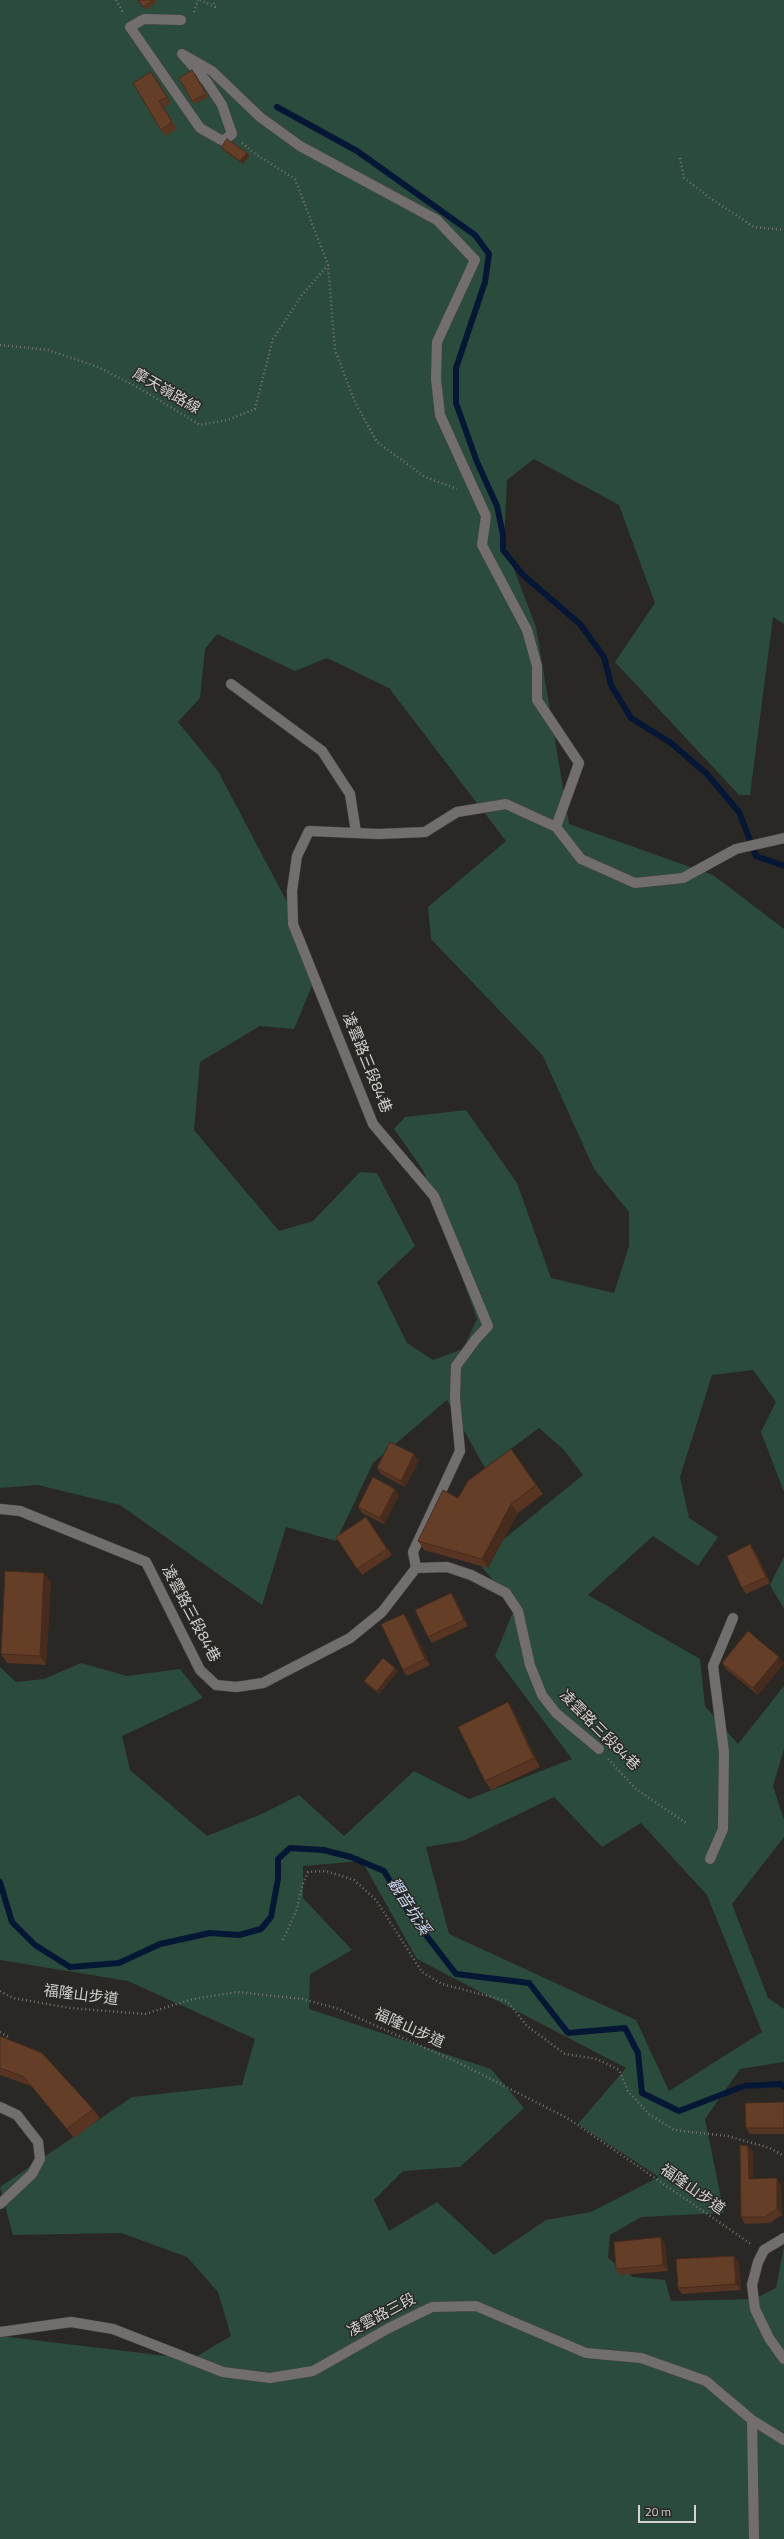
<!DOCTYPE html>
<meta charset="utf-8">
<style>
body{margin:0}
#map{position:relative;width:784px;height:2539px;overflow:hidden;background:#292824;font-family:"Titillium Web",sans-serif}
canvas{display:block}
.scale{position:absolute;left:638px;top:2505px;width:58px;height:18px;box-sizing:border-box;border:2px solid #d4d4d1;border-top:0;padding-left:5px;font-size:12px;line-height:14px;white-space:nowrap;color:#d4d4d1;-webkit-text-stroke:3px #292824;paint-order:stroke}
</style>
<div id="map">
<canvas width="784" height="2539"></canvas>
<div class="scale">20 m</div>
</div>
<script>
const context = document.querySelector('canvas').getContext('2d');
context.lineJoin = 'round';
function fillPath(path, color) {
  context.fillStyle = color;
  context.fill(path, 'evenodd');
}
function toPath(rows) {
  const path = new Path2D();
  for (const r of rows) {
    path.moveTo(r[0], r[1]);
    for (let i = 2; i < r.length; i += 2) path.lineTo(r[i], r[i + 1]);
  }
  return path;
}
function trace(path, color, width, dash) {
  context.strokeStyle = color;
  context.lineWidth = width;
  context.lineCap = dash ? 'butt' : 'round';
  context.setLineDash(dash || []);
  context.stroke(path);
}
function drawText(font, color, halo, rows, align = 'center') {
  context.font = font + ' "Titillium Web","Noto Sans TC",sans-serif';
  context.lineWidth = 3;
  context.setLineDash([]);
  context.textBaseline = 'middle';
  context.strokeStyle = halo;
  context.fillStyle = color;
  for (const [text, x, y, turn = 0] of rows) {
    context.save();
    context.translate(x, y);
    context.rotate((+turn || 0) * Math.PI / 180);
    context.textAlign = isNaN(turn) ? turn : align;
    if (halo) context.strokeText(text, 0, 0);
    context.fillText(text, 0, 0);
    context.restore();
  }
}
const green = toPath([
 [0,0,784,0,784,624,773,617,750,795,739,795,615,662,655,603,619,505,534,459,507,480,504,543,536,627,569,824,713,875,784,929,784,1492,761,1432,776,1402,753,1370,712,1375,680,1477,689,1518,718,1537,698,1566,653,1536,588,1595,700,1659,705,1706,738,1744,784,1686,784,1749,773,1786,784,1820,784,1837,732,1904,768,1998,784,2009,784,2062,740,2069,705,2119,724,2213,641,2217,610,2235,608,2258,633,2277,665,2280,671,2301,754,2299,776,2288,784,2246,784,2539,0,2539,0,2336,192,2359,231,2336,218,2292,187,2257,121,2233,13,2235,0,2187,132,2097,242,2085,255,2039,128,1981,0,1960,0,1667,16,1682,44,1679,81,1663,127,1676,180,1669,203,1698,122,1736,130,1770,207,1836,264,1813,299,1795,344,1836,414,1771,469,1799,572,1759,495,1656,515,1607,477,1561,583,1475,564,1450,539,1428,485,1468,447,1400,373,1463,336,1541,286,1527,262,1605,120,1505,38,1485,0,1488],
 [217,634,295,671,327,658,389,688,506,841,428,907,431,939,543,1056,594,1169,629,1212,629,1246,614,1293,551,1278,517,1183,466,1110,405,1117,394,1129,423,1170,477,1319,463,1349,433,1360,407,1343,377,1282,415,1246,377,1173,360,1172,313,1221,279,1231,194,1130,200,1062,260,1026,294,1029,314,981,288,904,218,771,178,722,200,698,205,649],
 [554,1797,602,1847,641,1823,707,1895,762,2032,669,2091,636,2020,449,1934,426,1847,463,1841],
 [362,1861,417,1959,626,2068,578,2124,659,2177,591,2212,546,2220,494,2255,437,2202,389,2231,374,2200,403,2171,460,2167,524,2108,491,2069,309,2009,310,1974,352,1950,303,1898,303,1866],
 [784,1557,784,1609,770,1585]
]);
const stream = toPath([
 [277,107,357,151,475,235,489,254,485,282,456,368,456,403,477,462,497,506,503,535,503,550,523,575,580,624,604,657,611,685,631,718,671,743,707,774,739,812,756,856,784,866],
 [0,1882,12,1922,35,1945,70,1967,119,1963,160,1944,210,1933,239,1935,261,1929,271,1917,278,1879,278,1859,290,1848,323,1850,351,1857,384,1871,409,1913,456,1974,529,1983,568,2033,625,2028,638,2053,642,2093,679,2111,744,2086,781,2084,784,2087]
]);
const path = toPath([
 [116,0,124,14],
 [200,0,215,7,213,0],
 [194,12,198,0],
 [242,143,254,153,295,179,328,265,335,350,355,402,377,442,425,477,457,489],
 [680,158,684,178,710,198,754,227,784,230],
 [0,345,48,350,98,367,139,388,200,425,228,420,255,409,273,339,302,295,328,265],
 [608,1759,636,1789,686,1823],
 [283,1940,297,1909,302,1886,308,1872,326,1871,354,1880,376,1900,422,1972,442,1984,507,2001,527,2026,565,2054,597,2059,619,2070,628,2091,649,2114,674,2130,727,2136,770,2148,784,2156],
 [0,1991,13,1998,70,2008,145,2014,193,1999,238,1992,302,1999,336,2008,457,2062,569,2119,751,2244],
 [0,2032,10,2038]
]);
const minor = toPath([
 [181,20,144,19,130,27,200,128,223,141,232,134,222,105,207,82,182,54,212,71,260,117,300,146,437,220,475,260,437,342,436,379,440,415,486,516,482,545,527,630,537,666,537,700,579,763,556,827,581,859,635,883,683,878,736,849,784,838],
 [231,684,322,751,350,794,356,832],
 [0,1509,20,1511,146,1562,200,1670,216,1685,236,1687,263,1683,350,1638,382,1612,416,1568,413,1552,460,1451,455,1398,456,1366,476,1339,488,1326,434,1196,373,1124,293,924,292,891,297,856,309,831,379,834,425,832,457,812,506,804,556,827],
 [416,1568,447,1567,471,1575,506,1593,518,1611,530,1665,542,1695,556,1713,599,1749],
 [710,1859,723,1829,724,1752,713,1666,733,1618],
 [0,2107,17,2115,38,2142,40,2159,32,2174,0,2204],
 [784,2238,764,2250,758,2262,752,2285,755,2309,769,2338,784,2359],
 [0,2332,71,2322,113,2329,223,2372,270,2378,313,2371,389,2328,432,2307,476,2306,586,2353,641,2358,706,2381,752,2420,784,2440],
 [752,2420,754,2539]
]);
const wall = toPath([
 [138,0,156,0,157,2,146,10],
 [151,72,171,103,164,108,177,129,165,136,161,130],
 [195,73,208,97,195,104,192,101],
 [221,147,249,156,243,164,223,150],
 [511,1449,543,1494,518,1513,488,1568,424,1550,418,1541,458,1498],
 [419,1461,405,1487,381,1474,377,1468],
 [399,1495,384,1524,362,1513,358,1507],
 [366,1517,392,1555,362,1575,336,1537],
 [755,1551,770,1583,746,1594,742,1588],
 [51,1582,46,1665,7,1663,1,1654],
 [451,1593,455,1599,468,1626,432,1643,428,1637],
 [404,1614,408,1620,430,1665,407,1676,403,1670],
 [722,1663,784,1663,758,1695,726,1669],
 [395,1668,398,1671,379,1694,366,1684,364,1681],
 [508,1702,514,1712,540,1767,491,1790,485,1781],
 [0,2036,93,2109,100,2118,74,2138,31,2086,0,2075],
 [784,2102,784,2134,750,2134,746,2128],
 [748,2146,753,2152,753,2179,781,2185,782,2215,770,2223,745,2224,741,2217],
 [665,2244,668,2271,620,2275,616,2269],
 [739,2262,741,2290,682,2294,678,2288]
]);
const shadedWall = toPath([
 [151,72,156,78,171,103,167,97],
 [247,153,249,156,243,164,240,161],
 [414,1454,419,1461,405,1487,401,1481],
 [395,1489,399,1495,384,1524,380,1518],
 [511,1504,518,1513,488,1568,482,1559],
 [750,1544,755,1551,770,1583,766,1577],
 [44,1573,51,1582,46,1665,40,1656],
 [451,1593,455,1599,468,1626,464,1620],
 [404,1614,408,1620,430,1665,425,1659],
 [779,1657,784,1663,758,1695,753,1688],
 [395,1668,398,1671,379,1694,377,1691],
 [508,1702,514,1712,540,1767,534,1758],
 [748,2146,753,2152,753,2185,749,2179],
 [777,2178,781,2185,782,2215,777,2209],
 [661,2237,665,2244,668,2271,663,2265],
 [734,2256,739,2262,741,2290,736,2284]
]);
const building = toPath([
 [138,0,154,0,143,7,138,0],
 [192,70,206,94,192,101,179,78,192,70],
 [151,72,167,97,159,101,172,122,161,130,133,83,151,72],
 [227,139,247,153,240,161,221,147,227,139],
 [390,1442,414,1454,401,1481,377,1468,390,1442],
 [511,1449,536,1485,511,1504,482,1559,418,1541,443,1490,458,1498,468,1481,511,1449],
 [373,1477,395,1489,380,1518,358,1507,373,1477],
 [366,1517,387,1549,357,1569,336,1537,366,1517],
 [750,1544,766,1577,742,1588,727,1556,750,1544],
 [5,1571,44,1573,40,1656,1,1654,5,1571],
 [451,1593,464,1620,428,1637,415,1610,451,1593],
 [404,1614,425,1659,403,1670,381,1624,404,1614],
 [748,1631,779,1657,753,1688,722,1663,748,1631],
 [383,1658,395,1668,377,1691,364,1681,383,1658],
 [508,1702,534,1758,485,1781,458,1727,508,1702],
 [0,2036,42,2053,93,2109,67,2129,24,2077,0,2068,0,2036],
 [784,2102,784,2128,746,2128,745,2103,784,2102],
 [740,2145,748,2146,749,2179,777,2178,777,2209,765,2217,741,2217,740,2145],
 [661,2237,663,2265,616,2269,614,2242,661,2237],
 [734,2256,736,2284,678,2288,676,2259,734,2256]
]);
const streetNames = [
 ["摩天嶺路線",166,392,30],
 ["凌雲路三段84巷",366,1063,68],
 ["凌雲路三段84巷",190,1614,62],
 ["凌雲路三段84巷",599,1731,45],
 ["福隆山步道",81,1996,7],
 ["福隆山步道",409,2029,24],
 ["福隆山步道",692,2190,35],
 ["凌雲路三段",382,2316,-28]
];
const waterNames = [
 ["觀音坑溪",408,1907,57]
];
fillPath(green, '#2b4b3d');
trace(stream, '#051735', 6);
trace(minor, '#444440', 11);
trace(path, '#767672', 2.5, [1, 3]);
trace(minor, '#716e6d', 10);
fillPath(wall, '#573522');
fillPath(shadedWall, '#472b1c');
fillPath(building, '#653e28');
trace(building, '#472b1c', 1);
drawText('15px', '#d4d4d1', '#292824', streetNames);
drawText('italic 16px', '#cbdaf3', '#292824', waterNames);
</script>
